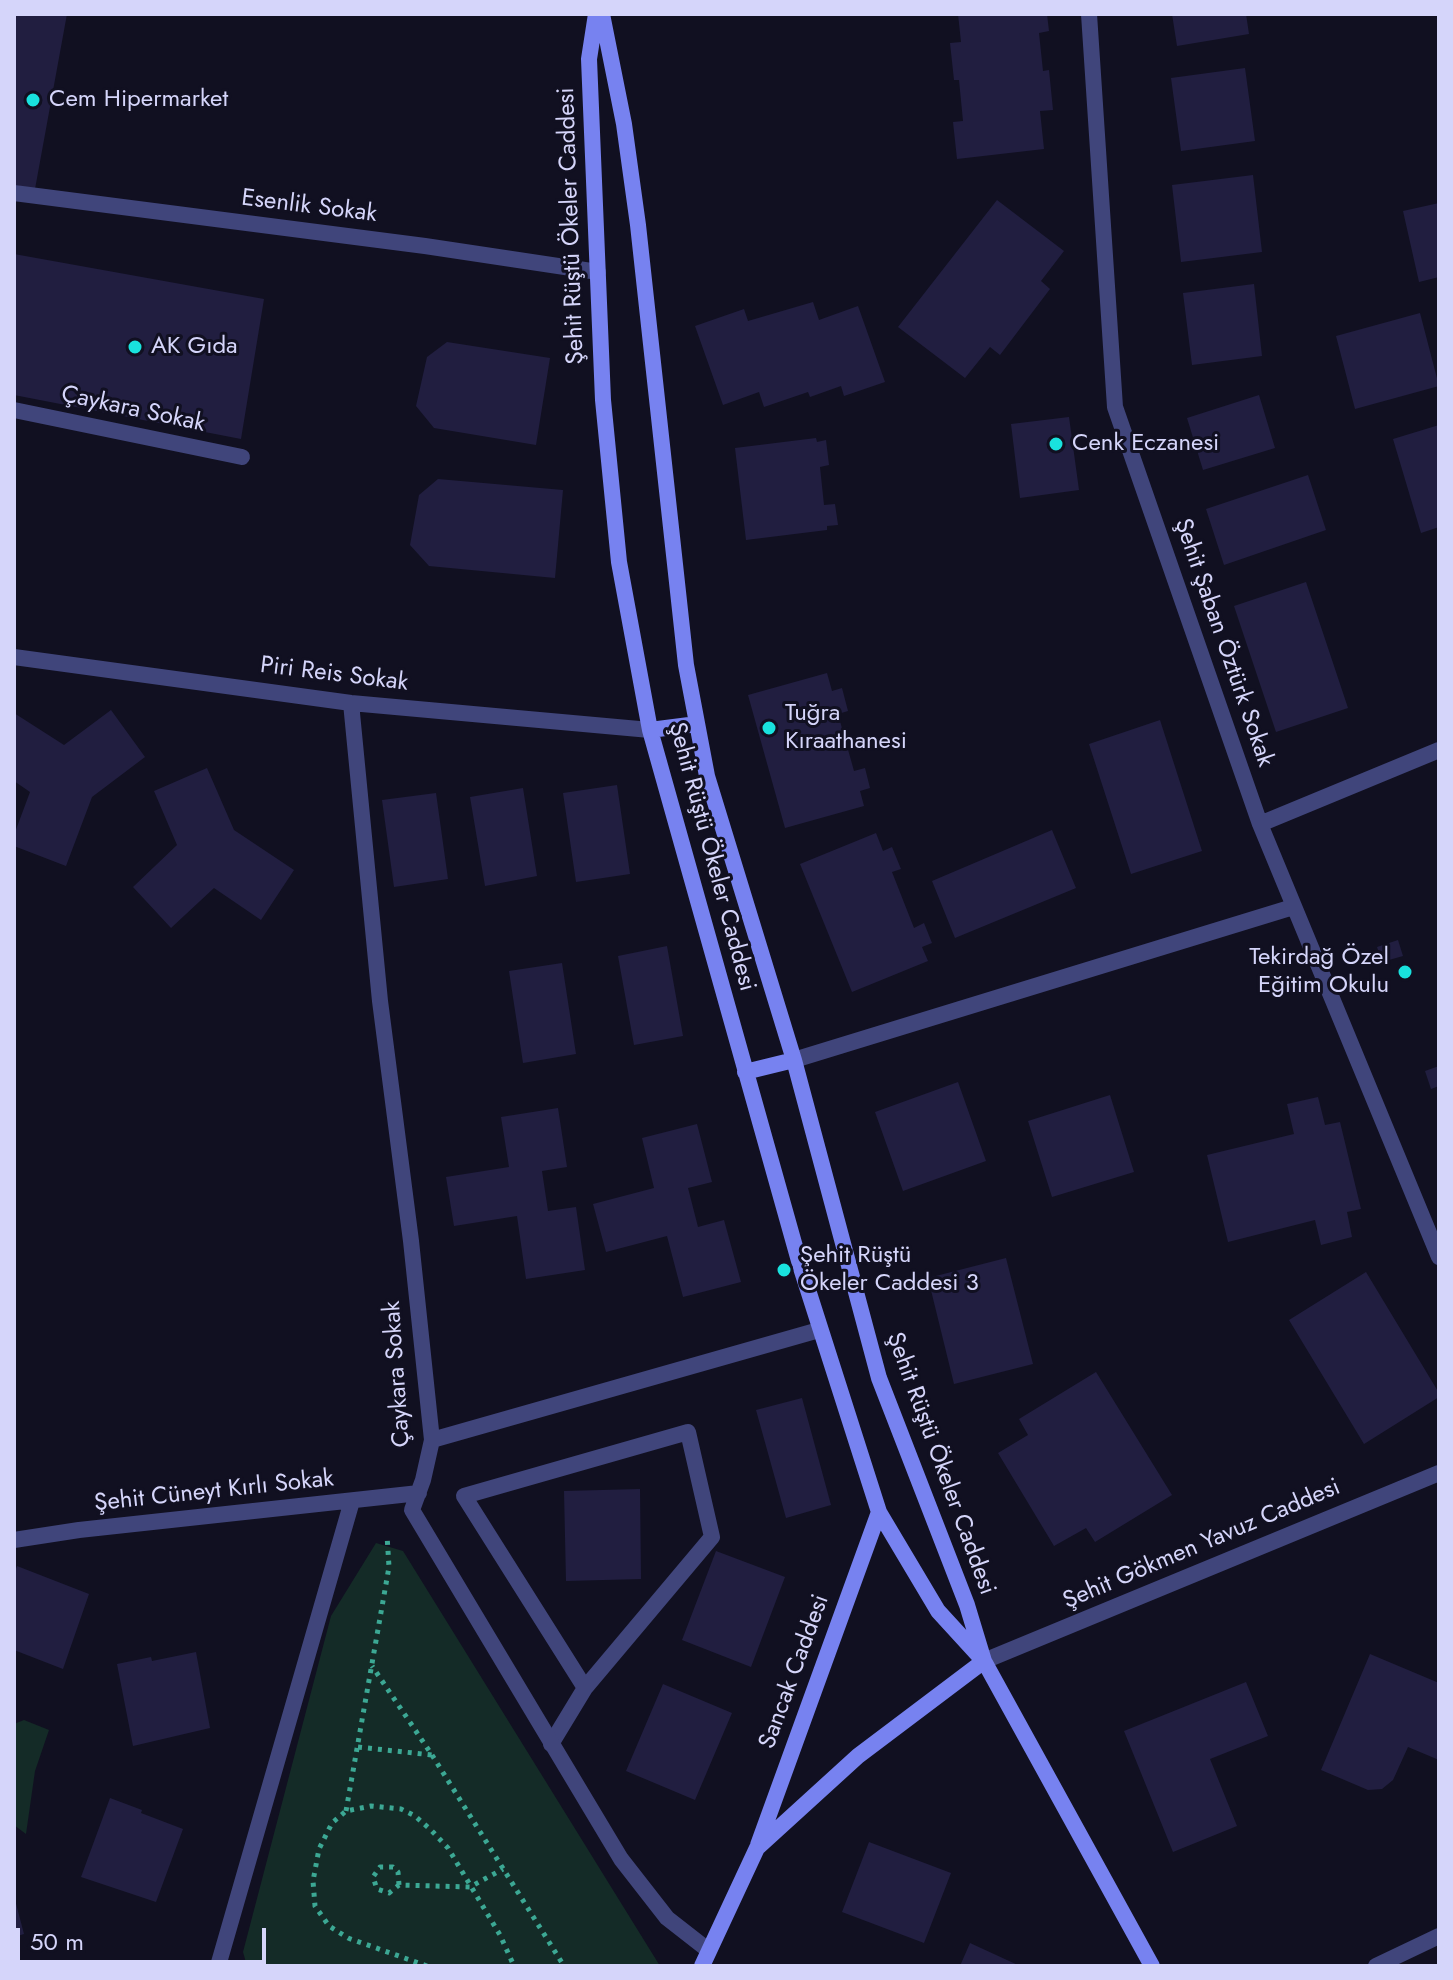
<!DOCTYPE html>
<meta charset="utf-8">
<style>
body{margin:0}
#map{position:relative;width:1453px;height:1980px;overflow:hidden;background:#111021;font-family:Jost,sans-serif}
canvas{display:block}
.frame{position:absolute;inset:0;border:16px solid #d5d5fa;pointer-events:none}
.scale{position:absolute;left:16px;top:1928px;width:250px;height:36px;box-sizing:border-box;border:4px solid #d5d5fa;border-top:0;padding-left:10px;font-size:24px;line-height:28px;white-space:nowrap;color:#d5d5fa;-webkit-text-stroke:6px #111021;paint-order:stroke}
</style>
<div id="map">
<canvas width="1453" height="1980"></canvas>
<div class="frame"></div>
<div class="scale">50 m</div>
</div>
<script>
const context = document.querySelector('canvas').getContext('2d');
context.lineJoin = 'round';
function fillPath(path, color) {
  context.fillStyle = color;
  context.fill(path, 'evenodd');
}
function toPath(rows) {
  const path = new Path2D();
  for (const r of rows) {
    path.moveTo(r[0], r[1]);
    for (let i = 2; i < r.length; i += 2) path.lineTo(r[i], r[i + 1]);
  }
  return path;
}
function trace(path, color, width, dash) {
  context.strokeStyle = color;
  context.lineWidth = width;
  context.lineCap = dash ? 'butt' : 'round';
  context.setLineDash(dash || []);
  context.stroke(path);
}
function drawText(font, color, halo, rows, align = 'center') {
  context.font = font + ' Jost,sans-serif';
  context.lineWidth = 6;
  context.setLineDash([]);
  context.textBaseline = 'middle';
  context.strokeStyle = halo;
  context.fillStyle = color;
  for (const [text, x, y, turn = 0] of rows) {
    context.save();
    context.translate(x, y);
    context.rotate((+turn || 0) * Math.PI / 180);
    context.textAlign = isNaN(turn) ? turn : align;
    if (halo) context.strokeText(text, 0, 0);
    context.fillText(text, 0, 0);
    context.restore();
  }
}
const green = toPath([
 [376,1543,403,1551,660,1966,247,1966,243,1952,331,1616],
 [24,1720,49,1730,35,1771,26,1834,14,1825,14,1724]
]);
const building = toPath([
 [14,14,67,14,35,189,14,185],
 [958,14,1047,14,1049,31,1039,33,1043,71,1049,70,1053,110,1040,111,1044,149,957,159,953,122,963,121,959,80,954,80,950,43,961,42],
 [1172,14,1246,14,1249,34,1177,46],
 [1245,68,1255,141,1181,151,1171,78],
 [1253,175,1262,252,1181,262,1172,185],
 [997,200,1064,251,1041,281,1050,289,1000,355,990,347,965,378,898,327],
 [1439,203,1439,277,1419,282,1403,211],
 [14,254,264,299,241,439,14,395],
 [1254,284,1262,356,1192,365,1183,293],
 [813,302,819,320,858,306,885,382,844,396,841,386,810,397,808,392,764,407,759,392,723,405,695,326,744,309,748,321],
 [1420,313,1439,386,1355,409,1336,336],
 [447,342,550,358,536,445,434,428,416,406,427,357],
 [1259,395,1275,448,1203,470,1187,418],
 [1069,417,1079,490,1020,498,1011,424],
 [1439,425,1439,527,1421,533,1393,439],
 [816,438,817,442,826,440,829,465,820,467,824,505,835,504,838,525,827,526,827,530,746,540,735,448],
 [1308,475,1326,530,1224,565,1206,509],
 [438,479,563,490,555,578,429,566,410,545,419,495],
 [1306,582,1348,708,1276,732,1234,606],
 [827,673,832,691,842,688,848,711,838,714,854,771,865,768,870,788,860,791,864,806,785,828,748,695],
 [111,710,145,757,92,797,66,866,14,846,14,835,30,792,14,781,14,713,64,745],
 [1160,720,1202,851,1131,874,1089,744],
 [207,768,234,830,294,870,261,920,214,888,171,928,133,887,177,845,154,791],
 [617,785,630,874,576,882,563,793],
 [523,788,537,876,485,886,470,797],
 [436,793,448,879,394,887,382,800],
 [1052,830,1076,888,955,938,932,881],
 [876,833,883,851,892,847,901,869,892,872,914,928,924,923,932,943,922,947,928,961,852,992,800,864],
 [1398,940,1403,956,1382,962,1377,947],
 [667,946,683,1036,634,1045,618,956],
 [562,963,576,1054,523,1063,509,971],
 [1439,1066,1439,1086,1431,1089,1425,1071],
 [958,1082,986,1161,903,1191,875,1112],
 [1110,1095,1134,1172,1052,1197,1028,1121],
 [1318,1097,1325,1125,1340,1122,1361,1209,1347,1212,1352,1237,1321,1245,1315,1220,1228,1242,1207,1155,1294,1134,1287,1104],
 [558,1108,567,1167,542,1171,548,1211,576,1207,585,1270,526,1279,517,1216,454,1226,446,1177,509,1167,501,1117],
 [697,1124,712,1182,688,1188,698,1227,724,1220,741,1282,683,1297,667,1236,606,1252,593,1204,654,1188,642,1138],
 [1006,1258,1033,1364,954,1384,928,1278],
 [1366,1272,1439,1393,1439,1397,1364,1444,1289,1320],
 [1096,1372,1172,1495,1095,1542,1086,1528,1054,1546,998,1453,1028,1435,1019,1419],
 [802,1398,831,1505,786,1518,756,1410],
 [640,1489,641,1579,566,1581,564,1491],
 [716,1551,785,1577,751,1667,682,1640],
 [17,1566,89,1594,63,1669,14,1650,14,1574],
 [196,1652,210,1728,133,1746,117,1664,151,1657,152,1661],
 [1370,1654,1439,1683,1439,1760,1408,1747,1393,1780,1382,1789,1368,1790,1321,1770],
 [1246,1682,1268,1736,1210,1759,1237,1826,1173,1852,1124,1731],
 [663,1684,732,1713,695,1800,626,1771],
 [110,1798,142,1810,141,1813,183,1829,156,1902,81,1877],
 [869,1842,951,1873,924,1943,842,1912],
 [14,1896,24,1934,14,1937],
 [970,1943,1020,1966,960,1966]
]);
const path = toPath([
 [358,1747,432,1755,372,1666],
 [432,1755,564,1966],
 [346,1811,389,1567,387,1535],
 [399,1885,398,1872,393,1867,380,1867,373,1877,377,1889,389,1893,399,1885,470,1887,503,1869],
 [427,1966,348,1938,329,1926,315,1906,313,1881,319,1849,332,1823,346,1811,371,1806,401,1809,415,1816,431,1830,448,1848,500,1935,514,1966]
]);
const lane = toPath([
 [551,1744,585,1688,712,1537,688,1432,464,1496,585,1688],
 [1376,1966,1439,1936]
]);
const street = toPath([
 [1089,14,1115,407,1260,824,1439,1257],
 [14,193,425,246,598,272],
 [14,410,242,457],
 [14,657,351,703,650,730],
 [351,703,380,1001,411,1241,432,1440,423,1480,412,1510,621,1859,667,1918,708,1950],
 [1260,824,1439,750],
 [794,1060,1293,907],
 [432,1440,819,1330],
 [14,1540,79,1530,419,1493],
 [984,1661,1439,1473],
 [218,1966,352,1501]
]);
const secondary = toPath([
 [596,14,589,59,603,400,619,562,650,730,801,1268,879,1512,938,1611,981,1658],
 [602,14,624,124,638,225,686,665,707,776,794,1060,879,1378,967,1605,984,1661,1152,1966],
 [650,730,697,724],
 [745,1072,794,1060],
 [758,1845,879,1512],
 [702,1966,757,1848,858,1756,984,1661]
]);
const markers = [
 [33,100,8,"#19e2de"],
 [135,347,8,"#19e2de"],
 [1056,444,8,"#19e2de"],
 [769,728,8,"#19e2de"],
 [1405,972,8,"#19e2de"],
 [784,1270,8,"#19e2de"]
];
const poiNames = [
 ["Cem Hipermarket",49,100],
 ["AK Gıda",151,347],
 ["Cenk Eczanesi",1072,444],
 ["Tuğra",785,714],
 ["Kıraathanesi",785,742],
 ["Tekirdağ Özel",1389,958,"right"],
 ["Eğitim Okulu",1389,986,"right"],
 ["Şehit Rüştü",800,1256],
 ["Ökeler Caddesi 3",800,1284]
];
const streetNames = [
 ["Esenlik Sokak",309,207,7],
 ["Şehit Rüştü Ökeler Caddesi",572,226,-92],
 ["Çaykara Sokak",133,410,12],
 ["Şehit Şaban Öztürk Sokak",1223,643,71],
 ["Piri Reis Sokak",334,675,7],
 ["Şehit Rüştü Ökeler Caddesi",711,857,75],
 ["Çaykara Sokak",398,1374,-94],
 ["Şehit Rüştü Ökeler Caddesi",940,1464,70],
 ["Şehit Cüneyt Kırlı Sokak",214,1492,-6],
 ["Şehit Gökmen Yavuz Caddesi",1202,1545,-23],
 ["Sancak Caddesi",795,1672,-70]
];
fillPath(green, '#142b27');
fillPath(building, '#211e40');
trace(path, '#3ca894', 5, [4, 6]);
trace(lane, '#40457b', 16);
trace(street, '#40457b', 16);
trace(secondary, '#7782f0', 16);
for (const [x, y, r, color] of markers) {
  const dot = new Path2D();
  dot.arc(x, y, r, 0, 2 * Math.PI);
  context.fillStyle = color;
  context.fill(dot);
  trace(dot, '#111021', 3);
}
drawText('24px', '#d5d5fa', '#111021', poiNames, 'left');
drawText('24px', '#d5d5fa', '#111021', streetNames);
</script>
